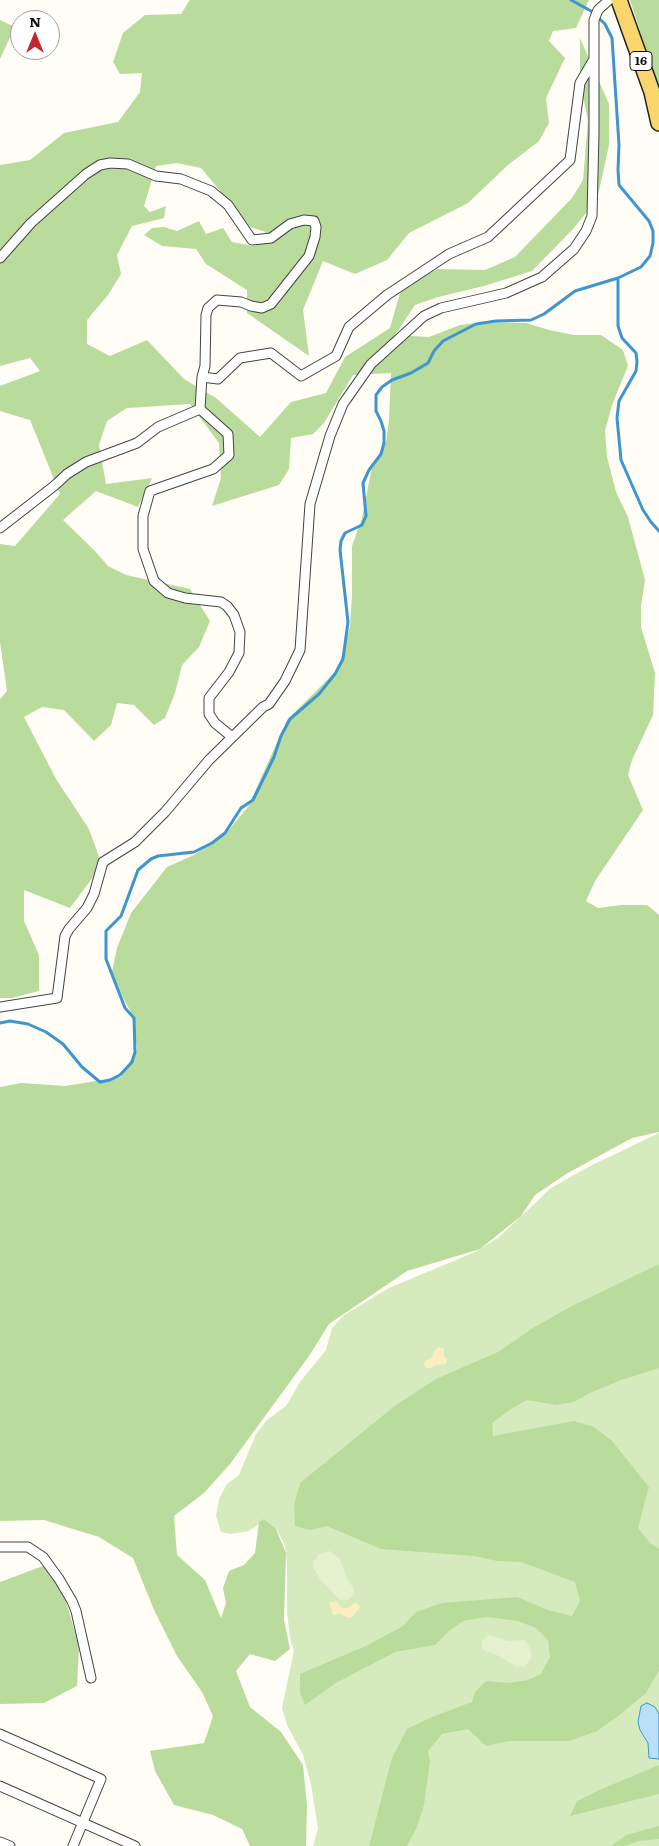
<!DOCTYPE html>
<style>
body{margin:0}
#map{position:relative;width:659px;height:1846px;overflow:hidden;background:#fffdf5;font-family:Literata,serif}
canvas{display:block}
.north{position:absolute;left:10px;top:10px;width:50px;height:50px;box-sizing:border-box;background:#fff;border:1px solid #a0a0a0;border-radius:50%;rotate:0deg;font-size:14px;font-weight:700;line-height:20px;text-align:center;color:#111}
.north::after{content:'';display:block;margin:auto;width:18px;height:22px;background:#c4262e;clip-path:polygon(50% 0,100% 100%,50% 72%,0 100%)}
</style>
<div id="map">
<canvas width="659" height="1846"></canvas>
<div class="north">N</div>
</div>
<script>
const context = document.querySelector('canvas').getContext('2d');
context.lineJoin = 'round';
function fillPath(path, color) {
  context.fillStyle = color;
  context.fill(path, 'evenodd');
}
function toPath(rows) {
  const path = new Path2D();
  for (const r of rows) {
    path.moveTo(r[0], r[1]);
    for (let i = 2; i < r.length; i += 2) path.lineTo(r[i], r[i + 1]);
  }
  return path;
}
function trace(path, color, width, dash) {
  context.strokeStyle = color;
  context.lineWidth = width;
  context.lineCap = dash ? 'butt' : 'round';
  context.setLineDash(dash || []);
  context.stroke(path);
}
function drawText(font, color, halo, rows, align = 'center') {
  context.font = font + ' Literata,serif';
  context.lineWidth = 5;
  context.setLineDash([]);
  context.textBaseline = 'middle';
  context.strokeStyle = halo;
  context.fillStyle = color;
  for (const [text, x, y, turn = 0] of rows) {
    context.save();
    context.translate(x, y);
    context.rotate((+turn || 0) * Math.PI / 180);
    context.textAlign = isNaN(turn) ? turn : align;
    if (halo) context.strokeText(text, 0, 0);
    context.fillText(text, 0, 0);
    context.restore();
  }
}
const green = toPath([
 [659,1133,659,1846,313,1846,318,1828,311,1784,303,1755,287,1725,282,1708,294,1651,290,1638,287,1611,287,1564,285,1546,277,1530,264,1520,249,1531,231,1534,221,1532,216,1516,219,1499,227,1484,239,1475,256,1434,267,1420,286,1406,300,1382,326,1350,332,1328,344,1315,389,1288,475,1252,498,1238,551,1188,588,1167]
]);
const forest = toPath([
 [190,0,589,0,576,28,553,31,549,41,565,58,546,98,549,123,539,141,508,165,468,203,409,233,387,260,355,274,323,261,303,310,309,356,247,313,247,290,206,264,196,249,162,246,144,235,152,228,164,227,177,231,199,221,206,234,223,228,232,242,253,246,260,244,266,232,250,227,201,168,177,163,156,166,144,206,150,212,166,206,164,218,132,226,117,255,121,274,108,295,87,320,87,344,110,356,147,340,184,379,216,398,260,437,291,402,326,393,345,357,390,328,400,293,409,283,438,269,485,270,515,257,572,198,583,180,588,120,580,83,580,38,609,104,609,145,597,200,572,230,532,271,484,286,438,297,415,305,395,335,429,337,460,325,486,322,526,323,549,330,574,335,601,335,623,350,628,366,612,405,605,431,607,457,616,492,628,517,645,580,641,606,641,627,655,673,653,715,632,760,628,775,643,810,595,881,586,901,598,908,621,905,647,905,659,915,659,1132,632,1138,566,1174,535,1195,521,1216,480,1249,407,1271,329,1324,309,1356,230,1464,204,1493,174,1516,177,1555,205,1580,221,1618,226,1603,223,1588,229,1571,244,1565,255,1553,259,1522,264,1519,276,1529,286,1553,284,1620,290,1649,275,1661,250,1654,236,1671,250,1707,281,1732,303,1765,307,1805,306,1846,250,1846,242,1829,213,1815,174,1805,155,1771,150,1751,204,1743,213,1716,202,1692,177,1656,154,1610,133,1558,99,1537,44,1520,0,1521,0,1087,21,1083,65,1086,121,1077,137,1049,132,1014,111,976,117,948,131,913,167,867,194,855,227,832,248,807,287,720,338,669,350,627,352,595,352,546,362,518,372,467,386,442,389,420,391,373,353,375,324,423,313,434,291,438,289,469,279,485,212,506,221,478,219,443,190,404,127,408,107,421,99,445,106,484,152,478,138,507,96,491,63,520,94,550,108,566,126,575,190,589,210,621,199,647,182,665,175,693,165,718,154,725,134,705,117,703,111,725,94,741,64,710,42,707,24,717,56,779,89,829,102,865,70,908,24,890,24,921,39,955,39,991,12,998,0,998,0,699,7,691,0,642,0,544,15,546,60,494,30,420,0,411,0,386,40,371,30,358,0,366,0,165,30,160,64,133,118,122,140,92,142,73,120,74,113,62,123,33,145,15,181,14],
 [630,0,659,0,659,90],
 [0,20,15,27,0,59],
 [659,1264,659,1368,621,1380,590,1393,574,1402,556,1405,527,1400,511,1409,492,1423,493,1436,574,1421,594,1427,612,1441,649,1487,638,1528,650,1543,659,1549,659,1670,646,1693,617,1717,597,1731,570,1741,509,1741,486,1746,468,1729,442,1734,428,1751,430,1761,424,1805,416,1829,407,1846,369,1846,392,1758,407,1729,432,1717,472,1702,475,1692,486,1681,509,1683,528,1680,541,1674,550,1657,548,1640,536,1628,518,1621,487,1617,463,1621,449,1631,435,1645,395,1652,336,1683,305,1705,300,1693,300,1674,368,1645,403,1626,416,1612,442,1603,517,1597,548,1610,572,1616,580,1601,575,1582,521,1562,497,1561,474,1556,381,1549,327,1526,310,1530,295,1526,294,1505,300,1483,396,1405,436,1379,498,1352,536,1326,572,1306],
 [43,1566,63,1591,79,1646,77,1686,44,1703,0,1704,0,1582],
 [659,1765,659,1794,570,1816,577,1801,604,1788],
 [659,1826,659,1839,639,1841,624,1846,611,1846,626,1835]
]);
const sand = toPath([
 [439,1347,444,1349,444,1356,447,1359,446,1364,436,1365,431,1368,427,1368,424,1365,425,1361,432,1357,435,1350],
 [329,1602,337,1602,342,1608,347,1608,355,1603,359,1605,360,1608,352,1617,348,1618,340,1613,333,1615]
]);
const pitch = toPath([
 [330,1551,340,1559,347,1579,354,1589,353,1595,348,1600,340,1600,320,1579,314,1569,313,1562,319,1554],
 [491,1635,508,1641,524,1640,529,1646,531,1653,531,1659,525,1666,517,1667,497,1655,482,1649,482,1641,487,1636]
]);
const water = toPath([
 [647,1703,655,1707,659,1714,659,1759,649,1758,648,1743,640,1730,638,1722,641,1706,647,1703]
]);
const stream = toPath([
 [618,278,618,326,622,338,636,353,637,362,636,371,619,401,617,418,621,460,643,510,651,522,659,531],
 [0,1023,10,1021,28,1024,46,1032,63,1044,82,1067,100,1082,110,1080,120,1075,132,1062,135,1052,134,1018,125,1008,106,959,106,931,121,916,138,870,151,859,158,856,194,852,212,843,225,833,241,808,253,800,274,757,281,736,290,719,319,694,335,674,343,659,348,622,340,550,341,541,345,533,362,525,366,516,363,483,369,470,381,454,384,443,384,431,381,421,376,411,376,395,382,387,392,380,411,373,428,363,434,351,443,341,476,324,496,321,531,320,544,314,575,291,618,278,641,267,650,256,653,243,653,231,649,221,619,185,618,170,619,145,612,38,605,24,591,11,571,0]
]);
const minor = toPath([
 [0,258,31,223,86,174,100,165,110,163,128,164,156,176,181,179,211,191,228,205,252,240,271,238,290,224,304,220,314,221,316,227,315,237,309,256,271,304,262,308,251,306,241,302,217,300,208,308,206,315,205,366,202,377,200,409],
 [202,377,218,379,240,358,271,353,301,376,336,356,349,327,387,295,449,254,488,237,570,160,580,83,594,59],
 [200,409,228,434,229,455,213,469,150,491,143,516,143,549,154,581,168,593,185,598,221,602,227,606,234,615,240,632,239,653,229,672,209,698,209,714,215,723,232,737],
 [0,528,54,486,67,474,86,462,137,443,158,427,200,409],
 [0,1007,57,998,65,936,69,929,87,908,94,894,103,862,135,842,165,812,209,760,263,707,269,704,285,681,300,650,310,504,330,436,343,404,371,364,424,316,441,308,506,293,542,277,574,249,586,231,592,216,594,132,594,20,598,10,609,0],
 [0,1547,28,1547,43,1557,59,1579,72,1601,76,1611,91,1678],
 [0,1734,101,1779,73,1846],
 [0,1786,135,1846],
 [0,1842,10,1846]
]);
const primary = toPath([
 [619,0,652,92,659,123]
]);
const shields = [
 [641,61,22]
];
const shieldNames = [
 ["16",641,61]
];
fillPath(green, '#d5ebbd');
fillPath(forest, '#b9dc9c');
fillPath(sand, '#fbeec1');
fillPath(pitch, '#e6f2cf');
fillPath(water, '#b9e0f7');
trace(water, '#3f96cf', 1);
trace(stream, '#3f96cf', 3);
trace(minor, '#444', 11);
trace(primary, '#222', 18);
trace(minor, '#fff', 9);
trace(primary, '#f9d66b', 15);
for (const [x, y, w] of shields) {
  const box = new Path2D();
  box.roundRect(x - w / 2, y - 9.5, w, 19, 4);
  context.fillStyle = '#fff';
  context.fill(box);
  trace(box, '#111', 1);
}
drawText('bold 12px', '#111', null, shieldNames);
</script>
